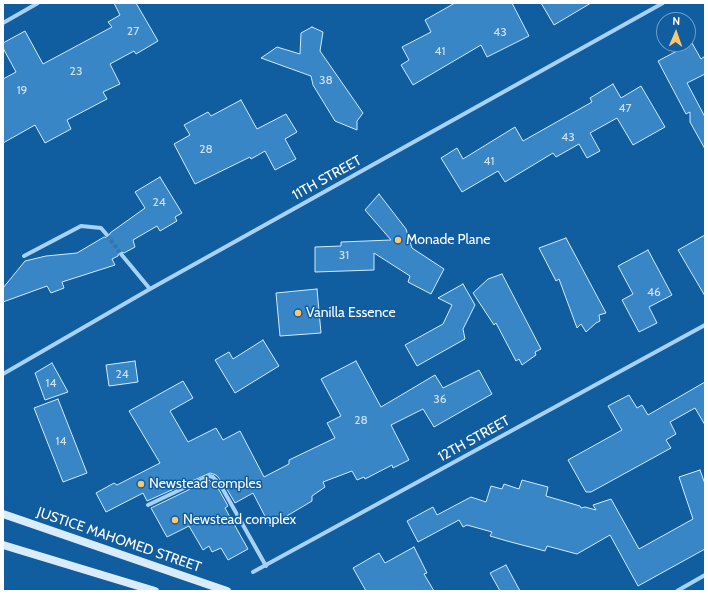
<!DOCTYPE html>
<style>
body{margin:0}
#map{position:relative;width:708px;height:594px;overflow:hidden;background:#105da0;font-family:Cabin,sans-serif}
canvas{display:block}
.frame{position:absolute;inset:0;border:4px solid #fff;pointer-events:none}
.north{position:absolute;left:656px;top:12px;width:40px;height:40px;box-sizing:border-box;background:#105da0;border:1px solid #709ec6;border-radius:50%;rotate:2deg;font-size:11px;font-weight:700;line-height:16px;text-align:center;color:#fff}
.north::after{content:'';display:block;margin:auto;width:14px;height:18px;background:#ffc76c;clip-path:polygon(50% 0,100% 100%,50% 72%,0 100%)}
</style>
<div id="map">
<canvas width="708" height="594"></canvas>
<div class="frame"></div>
<div class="north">N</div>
</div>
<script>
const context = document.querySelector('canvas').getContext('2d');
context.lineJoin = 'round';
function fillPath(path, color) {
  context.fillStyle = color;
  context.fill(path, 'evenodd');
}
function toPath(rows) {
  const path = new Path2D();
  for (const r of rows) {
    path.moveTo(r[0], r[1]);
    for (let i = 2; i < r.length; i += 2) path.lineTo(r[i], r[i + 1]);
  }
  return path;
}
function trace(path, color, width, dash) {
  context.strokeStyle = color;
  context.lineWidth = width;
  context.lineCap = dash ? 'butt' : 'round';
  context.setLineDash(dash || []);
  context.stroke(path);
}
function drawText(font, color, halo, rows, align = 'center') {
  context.font = font + ' Cabin,sans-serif';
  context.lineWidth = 3;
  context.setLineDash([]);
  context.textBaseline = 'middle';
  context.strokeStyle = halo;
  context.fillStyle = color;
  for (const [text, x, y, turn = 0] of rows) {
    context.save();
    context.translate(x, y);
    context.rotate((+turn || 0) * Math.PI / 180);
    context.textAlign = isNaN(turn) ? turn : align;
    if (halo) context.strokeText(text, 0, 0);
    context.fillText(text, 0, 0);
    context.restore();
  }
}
const building = toPath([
 [114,3,136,3,158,41,136,54,134,51,110,64,120,84,103,92,107,99,67,120,71,129,45,143,35,125,3,143,3,79,16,72,3,48,3,43,25,31,43,64,112,27,108,22,120,15,114,3],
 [455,3,512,3,529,36,487,57,481,45,413,85,401,65,409,60,402,47,431,32,425,20,455,3],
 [541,3,591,3,554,25,541,3],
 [312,27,323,32,320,51,363,113,357,121,357,130,335,121,313,85,311,76,261,58,277,47,300,54,301,33,312,27],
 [692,43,701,59,705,56,705,74,687,83,705,117,705,149,690,122,690,112,686,114,658,61,692,43],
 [613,84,621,98,641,86,665,127,633,145,617,118,590,133,600,151,587,158,579,144,556,157,553,153,505,182,498,171,462,192,441,158,457,148,463,159,515,127,523,141,592,102,590,98,613,84],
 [241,100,257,129,286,114,297,132,285,139,296,159,275,170,265,151,251,159,250,157,195,184,174,144,190,135,184,125,208,112,211,116,241,100],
 [160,177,182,213,175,217,177,221,160,231,157,226,133,240,135,247,124,253,119,251,118,256,112,259,115,265,62,282,64,288,51,293,47,286,3,302,3,288,25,261,46,256,77,253,104,237,109,238,110,233,145,208,135,192,160,177],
 [379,194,406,229,412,248,444,269,431,294,408,282,410,276,374,253,374,270,315,272,315,247,341,246,341,242,391,240,365,210,379,194],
 [705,235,705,296,678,250,705,235],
 [566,238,606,313,599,315,600,321,596,323,586,332,581,324,577,328,559,279,556,281,539,248,566,238],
 [648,250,672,295,649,307,657,323,639,332,622,300,633,294,618,266,648,250],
 [502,274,541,349,535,352,536,355,522,365,519,359,516,361,496,323,494,325,473,293,488,279,502,274],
 [463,284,475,305,463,329,465,339,417,366,405,345,443,324,452,305,438,298,463,284],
 [317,289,321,333,280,336,276,293,317,289],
 [263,340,279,366,235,393,215,360,229,352,233,359,263,340],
 [135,361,138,382,109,386,106,365,135,361],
 [356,361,381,407,435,375,443,388,479,370,492,394,434,427,423,409,391,425,409,460,393,468,392,465,365,479,364,477,357,480,352,471,323,482,325,487,312,496,312,501,270,526,253,493,235,503,224,484,216,475,210,473,147,501,143,493,106,512,96,493,114,483,117,485,160,463,129,411,183,381,193,398,170,411,188,442,216,428,223,440,240,431,264,477,289,464,289,460,335,438,327,423,341,416,321,379,356,361],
 [52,363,68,392,45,400,35,373,52,363],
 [705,382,705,425,695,408,670,422,676,434,666,440,671,448,591,492,586,492,568,460,622,430,608,406,629,395,637,408,642,405,648,415,705,382],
 [58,399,87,473,63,482,34,408,58,399],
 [700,470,705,484,705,549,638,586,610,535,577,554,547,546,545,551,507,541,490,536,492,532,467,525,463,527,459,520,418,542,407,521,433,507,437,515,471,497,486,502,491,486,502,489,504,484,519,489,522,480,548,487,546,496,580,506,581,508,585,507,596,510,593,505,611,499,639,549,693,519,679,477,700,470],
 [209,480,218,488,228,506,225,508,248,549,228,560,221,548,212,552,209,546,203,550,189,526,167,537,151,508,209,480],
 [414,547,427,573,424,574,434,591,366,591,353,568,379,553,385,563,414,547],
 [506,565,520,591,500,591,490,573,506,565]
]);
const minorTunnel = toPath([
 [107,235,121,254]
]);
const minor = toPath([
 [3,23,38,3],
 [121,254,150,289],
 [24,256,81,226,101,228,107,235],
 [3,374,150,289,663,3],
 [148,505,209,476,213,477,221,486,266,566],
 [253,572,705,325],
 [677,591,705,575]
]);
const secondary = toPath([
 [3,514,227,591],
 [3,545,155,591]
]);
const markers = [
 [398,240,4,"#ffc76c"],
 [298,313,4,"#ffc76c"],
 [141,484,4,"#ffc76c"],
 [175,520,4,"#ffc76c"]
];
const numberNames = [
 ["27",133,31],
 ["43",500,32],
 ["41",440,51],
 ["23",76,71],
 ["38",326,80],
 ["19",22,90],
 ["47",625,108],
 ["43",568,137],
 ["28",206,149],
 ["41",489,161],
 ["24",159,202],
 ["31",344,255],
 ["46",654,292],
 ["24",122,374],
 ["14",51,383],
 ["36",440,399],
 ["28",361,420],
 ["14",61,441]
];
const streetNames = [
 ["11TH STREET",327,178,-29],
 ["12TH STREET",474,439,-29],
 ["JUSTICE MAHOMED STREET",119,540,19]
];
const poiNames = [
 ["Monade Plane",406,240],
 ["Vanilla Essence",306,313],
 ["Newstead comples",149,484],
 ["Newstead complex",183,520]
];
fillPath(building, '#3986c7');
trace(building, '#d1eafe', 1);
trace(minorTunnel, '#3475ae', 4, [4, 2]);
trace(minor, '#a8d2f5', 4);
trace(secondary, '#d8ecfe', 8);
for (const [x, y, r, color] of markers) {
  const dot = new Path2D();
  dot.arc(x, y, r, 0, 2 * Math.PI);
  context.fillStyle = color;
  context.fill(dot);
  trace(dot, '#105da0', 1.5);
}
drawText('12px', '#cee1f1', null, numberNames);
drawText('14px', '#fff', '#105da0', streetNames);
drawText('14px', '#fff', '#105da0', poiNames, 'left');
</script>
